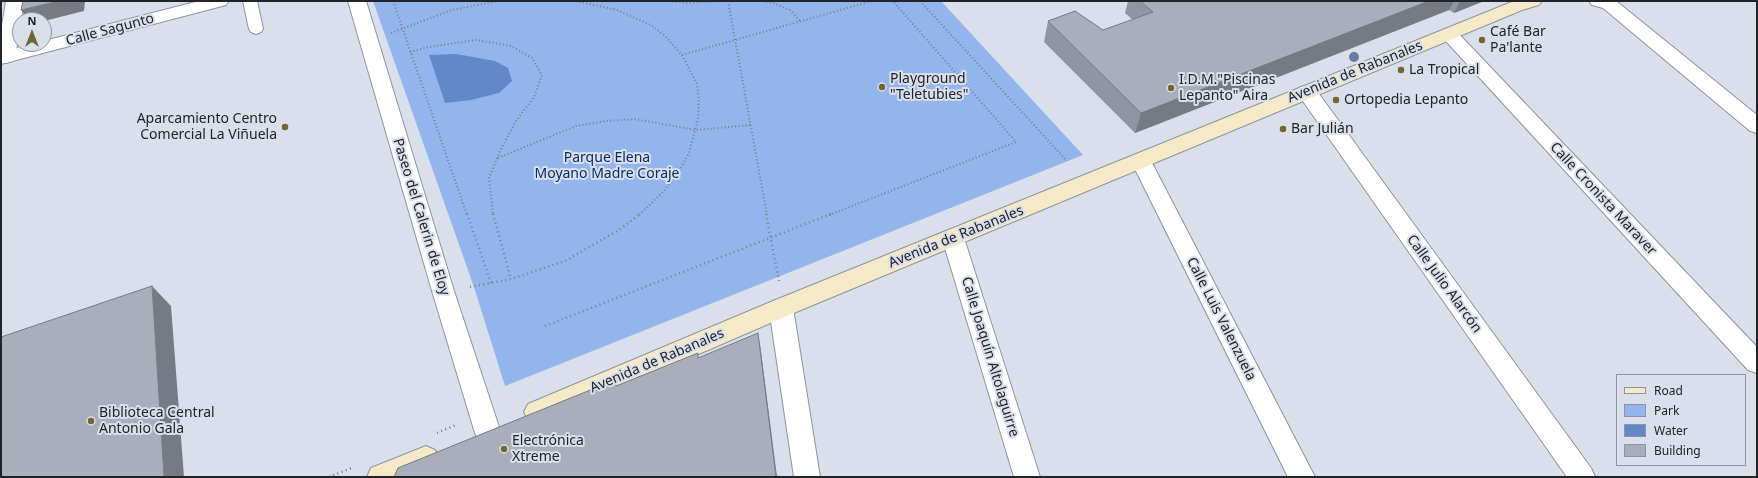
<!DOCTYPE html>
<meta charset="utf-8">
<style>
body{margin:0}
#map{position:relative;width:1758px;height:478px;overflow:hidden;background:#d9e0ec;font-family:"Noto Sans",sans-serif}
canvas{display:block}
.frame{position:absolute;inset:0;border:2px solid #202327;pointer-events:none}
.legend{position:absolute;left:1616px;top:374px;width:130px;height:92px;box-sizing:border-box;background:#d9e0ec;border:1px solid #8f949d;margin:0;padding:5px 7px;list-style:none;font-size:12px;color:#202327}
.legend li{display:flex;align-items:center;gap:8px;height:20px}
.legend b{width:20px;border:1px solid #8f949d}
.north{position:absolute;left:12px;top:12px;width:40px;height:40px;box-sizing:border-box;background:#d9e0ec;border:1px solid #8f949d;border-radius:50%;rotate:0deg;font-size:11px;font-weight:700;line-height:16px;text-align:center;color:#202327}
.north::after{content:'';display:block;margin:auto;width:14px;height:18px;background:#776433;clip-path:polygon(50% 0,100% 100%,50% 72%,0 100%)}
</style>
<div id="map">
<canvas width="1758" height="478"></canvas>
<div class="frame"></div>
<ul class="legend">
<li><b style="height:5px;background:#f5e9c8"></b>Road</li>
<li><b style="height:11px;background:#93b4ed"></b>Park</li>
<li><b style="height:11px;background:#6288c8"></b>Water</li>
<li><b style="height:11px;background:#a8afbb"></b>Building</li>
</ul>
<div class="north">N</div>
</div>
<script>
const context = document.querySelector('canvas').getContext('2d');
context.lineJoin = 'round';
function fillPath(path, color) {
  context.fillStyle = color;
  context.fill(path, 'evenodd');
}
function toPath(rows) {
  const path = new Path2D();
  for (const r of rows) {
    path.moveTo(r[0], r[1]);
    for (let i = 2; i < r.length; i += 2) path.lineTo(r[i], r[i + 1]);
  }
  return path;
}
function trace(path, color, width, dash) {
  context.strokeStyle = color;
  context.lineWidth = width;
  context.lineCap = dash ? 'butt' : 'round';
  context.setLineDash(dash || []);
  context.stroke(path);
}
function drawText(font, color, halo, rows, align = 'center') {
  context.font = font + ' "Noto Sans",sans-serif';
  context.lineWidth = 4;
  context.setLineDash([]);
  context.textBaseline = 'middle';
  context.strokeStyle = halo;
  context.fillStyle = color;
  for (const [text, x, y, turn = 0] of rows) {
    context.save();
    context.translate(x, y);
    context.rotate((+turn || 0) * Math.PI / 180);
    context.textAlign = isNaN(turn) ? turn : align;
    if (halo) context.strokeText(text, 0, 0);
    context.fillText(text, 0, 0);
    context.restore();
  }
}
const green = toPath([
 [373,1,941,1,1083,155,505,386,474,287]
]);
const water = toPath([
 [456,54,495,61,508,68,512,81,499,93,471,100,445,103,429,55]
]);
const pathFar1 = toPath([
 [393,1,467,215],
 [576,1,617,10,651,25,664,35,682,55,697,84,699,100,698,119,689,153,677,175,662,193,639,215],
 [669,1,685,3,718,1],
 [728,1,767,215],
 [763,1,773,3,790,10,800,21],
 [920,1,1067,161],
 [391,33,452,10,498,1],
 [410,52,428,47,476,40,511,46,532,58,542,75,534,97,516,121,500,151,489,178,493,215],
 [682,55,872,1],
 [498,158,576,126,606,121,634,119,696,130,750,125],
 [829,215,1016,142,893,1]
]);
const path = toPath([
 [467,214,491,283],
 [493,214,511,279],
 [766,214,779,281],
 [470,287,511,279,565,261,619,230,640,214],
 [545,326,831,214],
 [437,433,456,425],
 [329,477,354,467]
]);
const service = toPath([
 [243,1,257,1,263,29,261,32,256,34,251,32,249,29,243,1]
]);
const pedestrian = toPath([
 [348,1,366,1,454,291,501,433,497,441,488,444,479,441,475,433,432,291,348,1]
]);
const minor = toPath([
 [6,1,24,1,15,57,13,61,6,63,1,62,1,32,6,1],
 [1449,28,1455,30,1757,347,1757,373,1748,370,1443,38,1440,34,1443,30,1449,28],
 [1307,86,1314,87,1591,468,1595,477,1567,477,1300,97,1297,92,1300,87,1307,86],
 [1141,154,1148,156,1151,161,1315,477,1288,477,1131,161,1134,156,1141,154],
 [953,230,961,232,964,238,1040,477,1014,477,942,238,945,232,953,230],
 [781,299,789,301,793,308,820,477,794,477,769,308,773,301,781,299]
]);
const tertiary = toPath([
 [199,1,229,1,226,5,1,64,1,52,32,44,44,44,44,41,199,1],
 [1589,1,1616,1,1757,115,1757,133,1750,131,1603,8,1592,5,1589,1]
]);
const secondary = toPath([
 [1514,1,1542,1,1539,5,1522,10,789,315,546,420,537,423,528,420,524,412,528,404,773,301,1514,1],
 [426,446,435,450,439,458,435,466,410,477,367,477,371,468,426,446]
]);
const trees = [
 [1354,57]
];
const wall = toPath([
 [1128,1,1484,1,1454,13,1449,10,1135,133,1044,42,1048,21,1103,30,1133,20,1125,13]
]);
const shadedWall = toPath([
 [59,1,85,1,84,11,44,21,44,20,29,20,21,10],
 [1429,1,1454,1,1449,10,1135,133,1141,113],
 [1460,1,1484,1,1454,13],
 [152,286,171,306,184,477,164,477],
 [758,333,761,351,777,477,776,477]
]);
const building = toPath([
 [23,1,59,1,21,10,23,1],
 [1140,1,1429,1,1141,113,1048,21,1075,11,1103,30,1153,12,1140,1],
 [152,286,164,477,1,477,1,337,152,286],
 [758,333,776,477,394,477,398,468,615,380,616,386,698,353,698,358,758,333]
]);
const markers = [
 [1482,40,4,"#776433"],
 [1401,70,4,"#776433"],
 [882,87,4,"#776433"],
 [1171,88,4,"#776433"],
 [1336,100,4,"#776433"],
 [285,127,4,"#776433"],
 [1283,129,4,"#776433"],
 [91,421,4,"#776433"],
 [504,449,4,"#776433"]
];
const streetNames = [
 ["Calle Sagunto",110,30,-15],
 ["Avenida de Rabanales",1355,72,-22],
 ["Calle Cronista Maraver",1603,199,47],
 ["Paseo del Calerin de Eloy",421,217,73],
 ["Avenida de Rabanales",956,237,-22],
 ["Calle Julio Alarcón",1444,284,54],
 ["Calle Luis Valenzuela",1221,319,63],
 ["Calle Joaquín Altolaguirre",990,357,73],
 ["Avenida de Rabanales",657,361,-23]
];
const poiNames = [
 ["Café Bar",1490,32],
 ["Pa'lante",1490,48],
 ["La Tropical",1409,70],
 ["Playground",890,79],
 ["\"Teletubies\"",890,95],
 ["I.D.M.\"Piscinas",1179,80],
 ["Lepanto\" Aira",1179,96],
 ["Ortopedia Lepanto",1344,100],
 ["Aparcamiento Centro",277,119,"right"],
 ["Comercial La Viñuela",277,135,"right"],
 ["Bar Julián",1291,129],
 ["Biblioteca Central",99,413],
 ["Antonio Gala",99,429],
 ["Electrónica",512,441],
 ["Xtreme",512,457]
];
const parkNames = [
 ["Parque Elena",607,158],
 ["Moyano Madre Coraje",607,174]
];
fillPath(green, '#93b4ed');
fillPath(water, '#6288c8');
trace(service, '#8d949f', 2);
trace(pedestrian, '#8d949f', 2);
trace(minor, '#8d949f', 2);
trace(tertiary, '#8d949f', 2);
trace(secondary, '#8d949f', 2);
trace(pathFar1, '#7a7f86', 2, [1, 2.5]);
trace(path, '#7a7f86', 2.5, [1, 3.5]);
fillPath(service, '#fff');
fillPath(pedestrian, '#fff');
fillPath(minor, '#fff');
fillPath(tertiary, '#fff');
fillPath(secondary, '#f5e9c8');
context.fillStyle = '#667ca1';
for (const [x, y] of trees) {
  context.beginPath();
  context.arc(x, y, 5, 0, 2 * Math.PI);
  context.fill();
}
fillPath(wall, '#9096a1');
fillPath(shadedWall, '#767a83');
fillPath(building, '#a8afbb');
trace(building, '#767a83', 1);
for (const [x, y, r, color] of markers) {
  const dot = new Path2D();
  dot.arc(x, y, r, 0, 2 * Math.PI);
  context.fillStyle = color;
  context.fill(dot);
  trace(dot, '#d9e0ec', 1.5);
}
drawText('14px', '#202327', '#d9e0ec', streetNames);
drawText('14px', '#202327', '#d9e0ec', poiNames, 'left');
drawText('14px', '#082b64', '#d9e0ec', parkNames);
</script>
